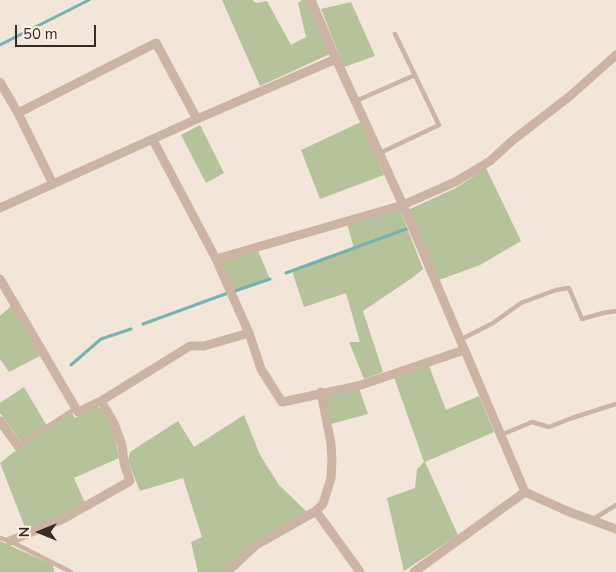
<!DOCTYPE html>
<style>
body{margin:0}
#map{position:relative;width:616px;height:572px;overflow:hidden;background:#f2e5d9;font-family:"Nunito Sans",sans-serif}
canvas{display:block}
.north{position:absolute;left:15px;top:507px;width:50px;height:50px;-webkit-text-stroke:4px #faf0e6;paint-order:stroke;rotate:270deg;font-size:14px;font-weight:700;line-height:20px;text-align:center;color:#362b27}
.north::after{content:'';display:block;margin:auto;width:18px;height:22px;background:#362b27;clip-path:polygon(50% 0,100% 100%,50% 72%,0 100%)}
.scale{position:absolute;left:15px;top:25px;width:81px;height:22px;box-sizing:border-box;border:2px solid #362b27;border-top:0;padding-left:6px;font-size:15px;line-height:18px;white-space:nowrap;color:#362b27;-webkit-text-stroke:4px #faf0e6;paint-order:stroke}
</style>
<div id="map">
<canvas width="616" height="572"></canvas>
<div class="north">N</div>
<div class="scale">50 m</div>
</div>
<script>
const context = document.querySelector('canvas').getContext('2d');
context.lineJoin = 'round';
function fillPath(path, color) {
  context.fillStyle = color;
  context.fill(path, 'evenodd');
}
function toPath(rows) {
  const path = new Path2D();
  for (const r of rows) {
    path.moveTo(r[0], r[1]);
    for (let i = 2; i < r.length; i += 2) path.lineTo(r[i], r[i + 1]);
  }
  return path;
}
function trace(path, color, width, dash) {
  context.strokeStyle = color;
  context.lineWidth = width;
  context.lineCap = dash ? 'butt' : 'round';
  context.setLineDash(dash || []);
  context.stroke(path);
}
const green = toPath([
 [222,0,252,0,256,3,267,1,291,45,306,37,298,3,302,0,307,0,330,54,260,86],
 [351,2,375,56,344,67,321,9],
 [361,122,384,175,320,199,301,150],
 [200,125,224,173,206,183,181,135],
 [486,168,521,241,480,265,439,280,408,210,456,188],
 [399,207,423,269,412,278,363,311,383,372,364,379,349,342,360,342,346,293,304,307,293,274,294,271,354,248,347,224],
 [258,251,270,279,235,291,220,260],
 [11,306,40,356,9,372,0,359,0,316],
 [429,366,446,410,479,396,494,432,425,462,458,535,404,571,387,498,415,488,417,469,424,462,394,377],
 [24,387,47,426,21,442,0,413,0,403],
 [359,388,368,414,331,424,326,399,328,394],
 [97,407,103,410,114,430,119,458,74,478,85,503,59,517,26,530,0,463,19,448,72,413,75,418],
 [244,415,260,455,279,485,307,512,224,572,198,572,191,542,202,537,183,478,140,491,128,461,130,452,178,421,194,447],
 [0,541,53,565,54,572,0,572]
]);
const stream = toPath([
 [0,45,89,0],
 [286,273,406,229],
 [235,291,270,279],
 [143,324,228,293],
 [71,365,101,339,131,329]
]);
const lane = toPath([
 [356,101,415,75],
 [380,153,439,125,395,34],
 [460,340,493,323,521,303,556,290,569,288,582,319,603,313,616,311],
 [501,435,532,422,549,427,572,418,616,404],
 [18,446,76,408],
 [592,520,616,505],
 [0,538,10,541,71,572]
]);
const street = toPath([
 [311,0,336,59,403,205,525,492,567,511,616,529],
 [0,82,18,113,53,184],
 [18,113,156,43,197,119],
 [153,140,216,259,249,333,261,369,282,402,358,386,464,350],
 [0,208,197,119,336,59],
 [216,259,403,205,455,182,490,161,513,140,570,96,616,55],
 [0,279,78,412,101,401,190,346,204,346,249,333],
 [0,421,18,446],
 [316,511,360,572],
 [10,541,63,519,130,481,124,463,122,445,114,423,101,401],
 [227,572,256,545,316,511,323,504,331,478,332,460,331,444,321,392],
 [414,572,525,492]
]);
fillPath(green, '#b6c299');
trace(stream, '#77b1b0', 3);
trace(lane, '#cbb4a5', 4.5);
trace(street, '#cbb4a5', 9);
</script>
